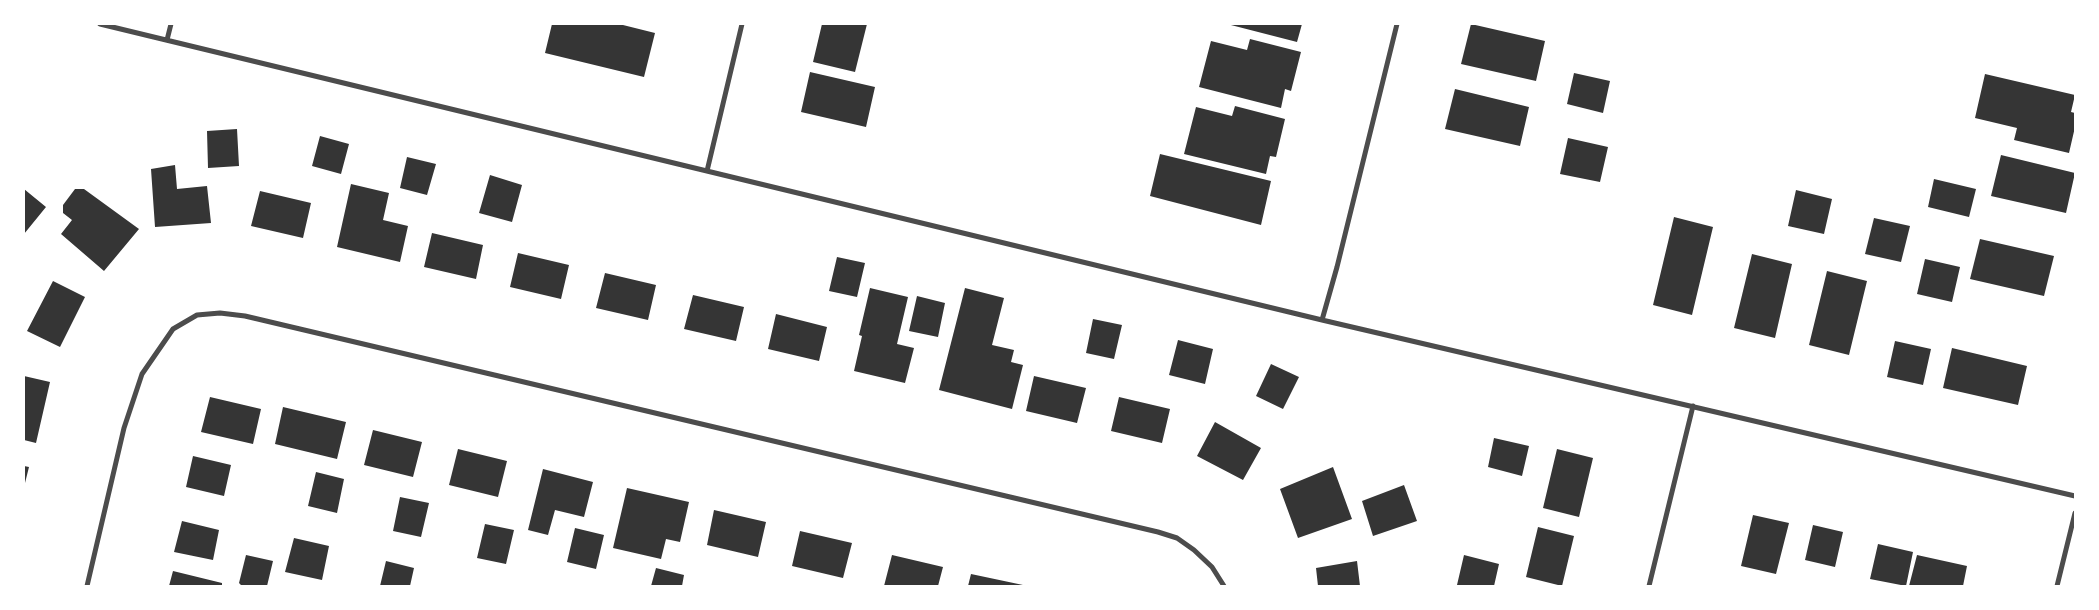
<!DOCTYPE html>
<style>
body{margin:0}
#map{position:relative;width:2099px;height:610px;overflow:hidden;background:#fff;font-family:Commissioner,sans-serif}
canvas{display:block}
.frame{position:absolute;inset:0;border:25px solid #fff;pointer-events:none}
</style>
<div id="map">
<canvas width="2099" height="610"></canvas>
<div class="frame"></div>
</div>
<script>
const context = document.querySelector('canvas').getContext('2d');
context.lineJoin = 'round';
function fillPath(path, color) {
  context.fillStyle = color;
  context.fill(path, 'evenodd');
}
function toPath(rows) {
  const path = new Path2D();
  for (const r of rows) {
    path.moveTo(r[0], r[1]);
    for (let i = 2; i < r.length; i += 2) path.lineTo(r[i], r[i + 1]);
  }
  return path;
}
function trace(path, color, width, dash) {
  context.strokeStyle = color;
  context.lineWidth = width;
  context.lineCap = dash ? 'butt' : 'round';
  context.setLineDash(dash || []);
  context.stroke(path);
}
const building = toPath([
 [552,24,619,24,655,33,644,77,545,53],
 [822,24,867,24,855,72,813,62],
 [1227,24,1302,24,1297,42],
 [1471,24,1545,41,1536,81,1461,64],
 [1250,39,1301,52,1291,91,1285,89,1281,108,1199,87,1211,41,1247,50],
 [810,72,875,87,866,127,801,112],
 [1574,73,1610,81,1603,113,1567,104],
 [1985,74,2075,95,2071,112,2075,113,2075,127,2069,153,2014,140,2017,128,1975,118],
 [1455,89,1529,107,1520,146,1445,129],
 [1235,106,1285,119,1276,157,1270,156,1266,174,1184,154,1196,107,1232,116],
 [237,129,239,166,208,168,207,131],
 [320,136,349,144,341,174,312,166],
 [1568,138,1608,147,1600,182,1560,174],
 [1160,154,1271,181,1261,225,1150,196],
 [2001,155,2075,173,2066,213,1991,196],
 [407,157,436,164,427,195,400,188],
 [175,165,177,189,207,186,211,223,155,227,151,169],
 [490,175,522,185,512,222,479,213],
 [1934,179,1976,189,1969,217,1928,207],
 [351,184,389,193,383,220,408,226,400,262,337,247],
 [24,189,46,207,24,234],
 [75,189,84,189,139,229,104,271,61,234,72,220,63,213,63,205],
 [1796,190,1832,199,1824,234,1788,226],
 [260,191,311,203,303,238,251,226],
 [1674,217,1713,227,1692,315,1653,305],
 [1874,218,1910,226,1901,262,1865,254],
 [432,233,483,245,476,279,424,267],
 [1980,239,2054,256,2044,296,1970,279],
 [518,253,569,265,561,299,510,287],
 [1752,254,1792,264,1775,338,1734,328],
 [837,257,865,263,857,297,829,291],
 [1925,259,1960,267,1952,302,1917,294],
 [1827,271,1867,281,1849,355,1809,345],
 [605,273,656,285,648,320,596,308],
 [53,281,85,297,60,347,27,331],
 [870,288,908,297,897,344,914,348,905,383,854,371,862,336,859,335],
 [965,288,1004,298,992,345,1014,350,1011,362,1023,365,1012,409,939,390],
 [693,295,744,307,736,341,684,329],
 [917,296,945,303,938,337,909,331],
 [776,314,827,327,819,361,768,349],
 [1093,319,1122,325,1114,359,1086,353],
 [1178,340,1213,349,1205,384,1169,375],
 [1895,341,1931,349,1923,385,1887,377],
 [1952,348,2027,366,2018,405,1943,388],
 [1271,364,1299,377,1283,409,1256,396],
 [24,376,50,382,36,443,24,440],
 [1034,376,1086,388,1077,423,1026,411],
 [210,397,261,409,253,444,201,432],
 [1119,397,1170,409,1162,443,1111,431],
 [283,407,346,422,337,459,275,444],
 [1215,422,1261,448,1243,480,1197,456],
 [373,430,422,442,413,477,364,465],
 [1494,438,1529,446,1522,476,1488,467],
 [458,449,507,461,498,497,449,485],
 [1557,449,1593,458,1579,517,1543,508],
 [193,456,231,465,224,496,186,487],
 [24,466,29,467,24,487],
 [1333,467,1352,519,1298,538,1280,489],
 [543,469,593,482,584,517,555,510,548,535,528,530],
 [316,472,344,479,337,513,308,506],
 [1404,485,1417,521,1373,536,1362,501],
 [627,488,689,502,680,542,666,539,661,559,613,548],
 [400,497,429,503,421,537,393,531],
 [714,510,766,522,758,557,707,545],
 [1753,515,1789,523,1776,574,1741,566],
 [182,521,219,530,213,560,174,552],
 [485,524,514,530,506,564,477,558],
 [1813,525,1843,532,1835,567,1805,560],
 [1538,527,1574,536,1562,586,1526,577],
 [575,528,604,535,596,569,567,562],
 [800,531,852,543,843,578,792,566],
 [294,538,329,546,322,580,285,572],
 [1878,544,1913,552,1906,586,1870,579],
 [246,555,273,561,267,586,242,586,239,583],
 [892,555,943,567,938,586,884,586],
 [1464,555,1499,564,1494,586,1457,585],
 [1917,555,1967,566,1963,586,1909,586],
 [386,561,414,568,410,586,380,586],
 [1357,561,1360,586,1318,586,1316,568],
 [656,568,684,575,682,586,651,586],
 [173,571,222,583,222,586,169,586],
 [971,574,1023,585,1023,586,968,586]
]);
const minor = toPath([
 [100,24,1322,320,2075,496],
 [167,40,171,24],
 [707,171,742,24],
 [1322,320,1337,267,1397,24],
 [87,586,124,428,142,374,173,329,197,315,220,313,245,316,1158,532,1177,538,1194,550,1212,567,1224,586],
 [1649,586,1693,406],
 [2057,586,2075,513]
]);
fillPath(building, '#353535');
trace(minor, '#4c4c4c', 5);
</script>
